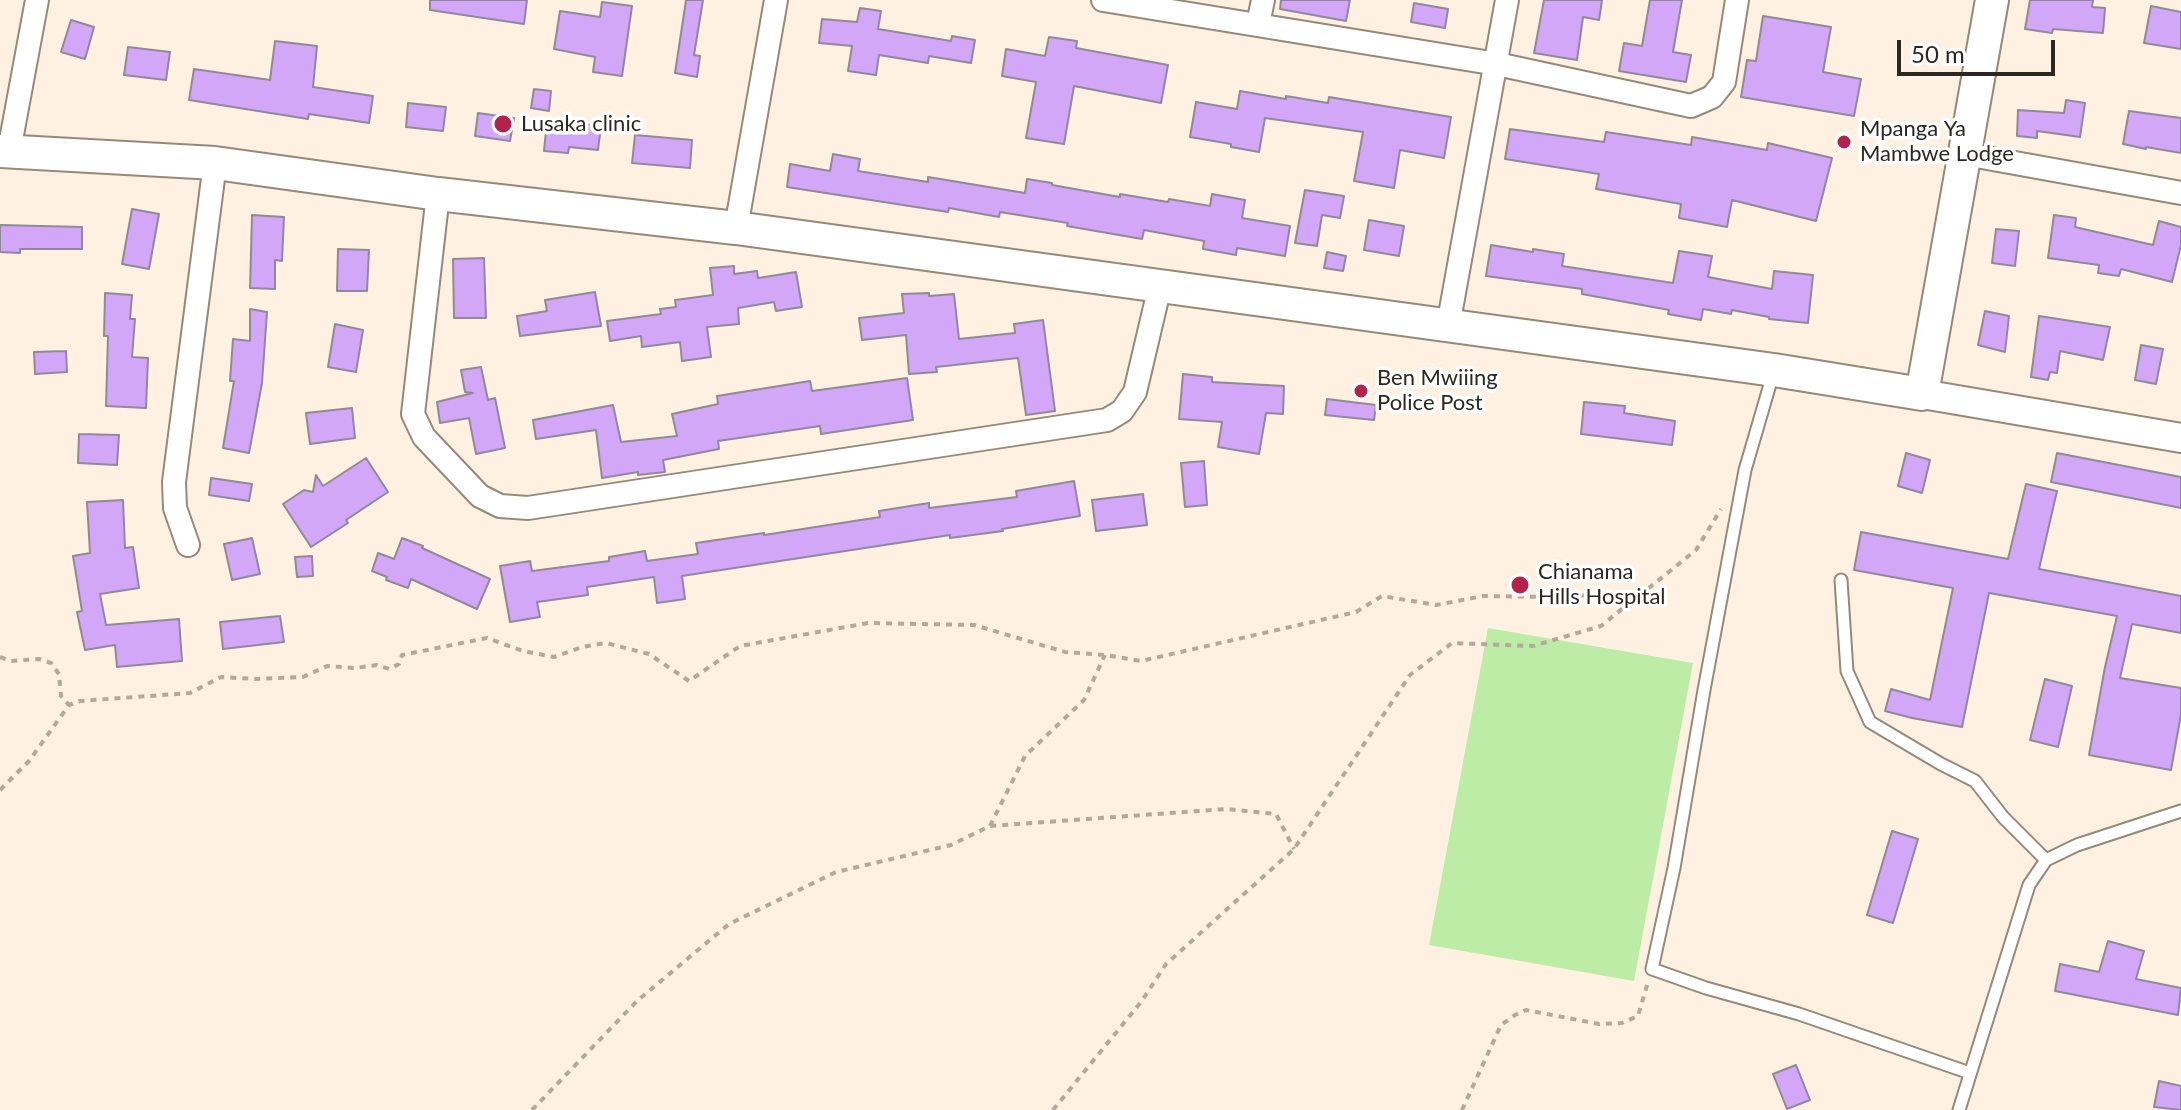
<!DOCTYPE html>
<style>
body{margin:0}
#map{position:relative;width:2181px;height:1110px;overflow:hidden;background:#fff1e1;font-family:Lato,sans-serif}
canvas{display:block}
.scale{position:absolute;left:1897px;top:40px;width:158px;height:36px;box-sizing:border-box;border:4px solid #2c2721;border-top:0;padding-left:10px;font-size:24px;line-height:28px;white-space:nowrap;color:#2c2721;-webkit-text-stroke:6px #fff;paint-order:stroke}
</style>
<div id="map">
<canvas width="2181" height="1110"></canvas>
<div class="scale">50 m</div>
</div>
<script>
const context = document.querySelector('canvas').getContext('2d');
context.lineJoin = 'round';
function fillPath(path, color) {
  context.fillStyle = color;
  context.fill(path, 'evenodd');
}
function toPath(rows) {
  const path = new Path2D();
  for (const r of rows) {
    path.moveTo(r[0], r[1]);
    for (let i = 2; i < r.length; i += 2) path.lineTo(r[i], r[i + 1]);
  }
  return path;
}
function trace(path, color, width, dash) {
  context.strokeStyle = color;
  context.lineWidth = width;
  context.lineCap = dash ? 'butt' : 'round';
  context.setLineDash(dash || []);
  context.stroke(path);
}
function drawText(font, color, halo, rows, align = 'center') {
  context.font = font + ' Lato,sans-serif';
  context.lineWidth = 7;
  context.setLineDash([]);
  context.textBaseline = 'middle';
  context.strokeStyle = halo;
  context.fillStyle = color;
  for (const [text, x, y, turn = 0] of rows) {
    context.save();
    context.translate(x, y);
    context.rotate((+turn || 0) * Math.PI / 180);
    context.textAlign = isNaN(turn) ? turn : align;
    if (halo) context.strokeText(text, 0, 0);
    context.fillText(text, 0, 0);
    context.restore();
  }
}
const green = toPath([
 [1488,628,1693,663,1634,981,1429,945]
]);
const building = toPath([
 [430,0,527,0,524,24,430,10,430,0],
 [686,0,703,0,694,55,700,56,697,77,675,73,686,0],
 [1281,0,1350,0,1346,21,1280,9,1281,0],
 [1544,0,1602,0,1599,20,1583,17,1577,60,1534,53,1544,0],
 [1650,0,1682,0,1673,52,1691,55,1686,82,1619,71,1624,43,1642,46,1650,0],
 [2030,0,2093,0,2092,7,2105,8,2103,33,2053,29,2052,33,2025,29,2030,0],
 [602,2,632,6,622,76,593,72,595,57,554,49,560,11,600,17,602,2],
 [1414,3,1448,9,1445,28,1411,22,1414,3],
 [2151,6,2181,12,2181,49,2144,43,2151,6],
 [860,8,881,11,878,29,951,41,952,36,975,40,971,63,929,56,928,63,879,55,876,75,848,71,852,46,819,43,822,19,857,22,860,8],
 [1763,16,1831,27,1823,72,1861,79,1854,116,1741,97,1747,60,1756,61,1763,16],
 [71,20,94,27,85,59,61,52,71,20],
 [1049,37,1077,41,1076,48,1168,65,1161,103,1074,86,1064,144,1026,138,1036,82,1002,76,1006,49,1045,56,1049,37],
 [275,41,317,46,313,87,373,96,369,123,309,114,308,119,189,100,194,69,270,80,275,41],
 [128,47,170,52,166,80,124,75,128,47],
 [534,89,551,91,549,111,531,108,534,89],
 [1240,91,1286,99,1286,96,1328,103,1329,97,1451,117,1444,158,1400,150,1394,188,1354,181,1363,132,1265,118,1259,152,1231,147,1231,144,1190,137,1196,102,1237,109,1240,91],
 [2066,100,2085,103,2080,137,2037,131,2037,138,2017,136,2018,110,2064,113,2066,100],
 [408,103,446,107,443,131,406,127,408,103],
 [2129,111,2181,118,2181,153,2146,147,2146,149,2123,144,2129,111],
 [478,113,514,118,510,141,475,136,478,113],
 [547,120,601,126,598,150,569,147,568,153,544,151,547,120],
 [1510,129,1604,142,1606,132,1691,145,1692,137,1767,150,1768,143,1832,158,1816,221,1732,200,1727,227,1679,218,1681,204,1596,189,1599,174,1505,159,1510,129],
 [635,135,692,140,690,168,632,163,635,135],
 [833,154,860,159,858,171,928,182,928,177,1025,193,1027,179,1052,183,1052,185,1120,197,1120,194,1168,202,1169,199,1210,206,1212,194,1245,200,1242,218,1290,226,1285,256,1237,248,1236,255,1203,249,1204,241,1144,230,1142,239,1067,226,1068,223,1000,212,999,217,949,208,948,212,787,187,790,164,830,171,833,154],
 [1305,190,1344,196,1340,218,1322,215,1317,246,1295,243,1305,190],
 [132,209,159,214,149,269,122,264,132,209],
 [252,215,284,217,282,261,275,260,275,289,250,288,252,215],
 [2054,215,2076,218,2075,227,2153,245,2159,221,2181,227,2181,245,2172,282,2121,269,2119,276,2098,273,2099,265,2048,258,2054,215],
 [1369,220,1404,226,1399,256,1364,250,1369,220],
 [0,225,82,227,82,249,20,249,20,253,0,252,0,225],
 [1996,229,2019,231,2015,266,1992,263,1996,229],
 [1491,245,1533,252,1533,249,1564,254,1562,266,1673,283,1679,251,1712,256,1708,277,1772,289,1774,271,1813,275,1808,323,1769,319,1769,317,1732,310,1731,314,1703,309,1701,320,1668,314,1669,310,1582,294,1582,289,1486,276,1491,245],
 [338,249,369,250,367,291,337,291,338,249],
 [1327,252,1346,256,1343,271,1324,268,1327,252],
 [484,258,486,318,454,318,453,259,484,258],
 [734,266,734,274,757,271,758,278,796,272,802,307,776,311,774,302,738,308,739,324,707,327,711,357,682,361,680,342,642,347,641,336,610,341,607,321,661,314,660,309,676,307,675,300,713,295,710,268,734,266],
 [595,292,601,326,520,336,517,316,547,311,545,300,595,292],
 [105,293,132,295,130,319,135,319,132,357,148,358,146,408,106,406,108,336,104,336,105,293],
 [929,293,929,296,954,294,959,339,1015,333,1014,324,1043,320,1055,411,1026,415,1018,358,936,367,937,372,909,374,906,335,862,340,859,318,904,313,902,294,929,293],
 [250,309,267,312,262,383,249,453,223,448,234,381,230,381,233,339,250,341,250,309],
 [1985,311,2009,316,2005,352,1978,345,1985,311],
 [2039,316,2110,327,2103,360,2060,351,2057,373,2050,372,2048,380,2031,377,2039,316],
 [335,324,363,330,356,372,328,367,335,324],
 [2141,345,2163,349,2156,384,2135,380,2141,345],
 [66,351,67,372,35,374,34,352,66,351],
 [481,367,488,400,495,398,505,448,476,454,469,418,440,423,437,402,473,393,465,392,461,370,481,367],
 [1183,374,1212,377,1212,382,1284,386,1283,414,1266,413,1259,454,1218,447,1222,422,1179,419,1183,374],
 [907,378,913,420,821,434,820,426,718,441,719,449,663,460,665,472,638,475,638,472,602,478,596,430,536,439,533,420,613,405,621,442,677,436,672,414,718,404,717,396,810,381,812,391,907,378],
 [1327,399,1376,405,1374,420,1325,415,1327,399],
 [1584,402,1625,406,1624,413,1675,421,1672,445,1581,434,1584,402],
 [352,408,355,438,310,444,306,413,352,408],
 [79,434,119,435,117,465,78,463,79,434],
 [1906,453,1930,460,1922,493,1898,486,1906,453],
 [2057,453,2181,477,2181,508,2051,482,2057,453],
 [366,458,388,492,346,520,348,523,311,547,283,504,304,490,313,492,316,475,323,486,366,458],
 [1204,461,1207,505,1185,507,1181,463,1204,461],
 [211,478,252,484,249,501,209,495,211,478],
 [1074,481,1080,516,1002,529,1003,531,950,538,950,535,682,576,685,599,657,603,654,577,587,587,588,595,537,602,540,617,510,622,500,566,530,561,532,571,609,561,609,557,645,551,647,561,698,554,696,543,764,533,764,535,880,517,879,511,929,503,929,508,1017,497,1016,491,1074,481],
 [2026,484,2057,491,2039,569,2181,596,2181,633,2132,624,2120,678,2181,688,2181,714,2171,770,2089,755,2105,667,2117,616,1989,593,1962,727,1912,718,1885,711,1891,689,1930,700,1953,588,1854,570,1861,532,2008,559,2026,484],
 [1143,494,1147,525,1096,531,1092,500,1143,494],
 [123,500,125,548,133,547,139,588,100,594,106,625,179,619,182,661,117,667,115,645,85,650,77,612,82,611,73,556,90,553,87,502,123,500],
 [252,538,260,574,232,580,224,544,252,538],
 [402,538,423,546,422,548,490,579,477,609,411,579,408,588,386,580,387,577,372,571,378,553,394,559,402,538],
 [312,556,313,576,297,577,295,557,312,556],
 [280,616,284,642,223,649,220,622,280,616],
 [2045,679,2072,686,2058,747,2030,740,2045,679],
 [1892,831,1918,839,1893,923,1867,915,1892,831],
 [2108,941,2144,951,2136,979,2181,988,2178,1015,2055,991,2060,964,2099,972,2108,941],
 [1796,1065,1810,1100,1787,1109,1773,1074,1796,1065],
 [2159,1081,2181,1086,2181,1110,2154,1107,2159,1081]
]);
const path = toPath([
 [0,657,11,661,39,659,51,663,59,674,61,696,69,705],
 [0,790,29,761,69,705,80,701,190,693,221,677,255,679,303,677,327,666,355,668,377,665,389,669,399,664,402,655,487,638,523,651,554,657,582,647,606,643,649,654,689,681,740,646,868,623,974,625,1065,652,1105,655,1141,661,1356,612,1382,596,1436,605,1483,596,1551,597,1644,592,1696,550,1721,509],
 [990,826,1025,756,1084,700,1105,655],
 [532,1110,637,1001,729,924,836,872,951,845,990,826,1226,809,1276,814,1294,849],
 [1053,1110,1141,1002,1166,964,1294,849,1410,675,1452,643,1533,646,1601,626,1643,592],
 [1462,1110,1501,1025,1515,1015,1526,1010,1599,1024,1622,1023,1638,1016,1648,982]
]);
const service = toPath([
 [1773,374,1745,470,1704,690,1674,868,1652,969,1706,988,1799,1014,1970,1073],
 [1841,580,1847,671,1870,722,1941,764,1975,781,2003,817,2046,860],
 [1959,1110,2029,885,2046,860,2077,845,2181,811]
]);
const minor = toPath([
 [1103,0,1497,64,1691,106,1712,97,1724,82,1737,0],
 [1258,24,1263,0],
 [9,151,37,0],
 [1965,154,2181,193],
 [438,194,413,414,424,437,480,496,500,506,528,508,1107,420,1122,411,1135,392,1160,286],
 [736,228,776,0],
 [1448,326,1507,0],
 [188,545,175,508,174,482,215,163]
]);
const tertiary = toPath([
 [1922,394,2181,438]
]);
const secondary = toPath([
 [0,151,215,163,438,194,736,228,1774,370,1922,394,1992,0]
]);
const markers = [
 [503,124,10,"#b3224c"],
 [1844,142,8,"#b3224c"],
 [1361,391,8,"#b3224c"],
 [1520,585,10,"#b3224c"]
];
const poiNames = [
 ["Lusaka clinic",521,124],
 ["Mpanga Ya",1860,129],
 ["Mambwe Lodge",1860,154],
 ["Ben Mwiiing",1377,378],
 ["Police Post",1377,403],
 ["Chianama",1538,572],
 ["Hills Hospital",1538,597]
];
fillPath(green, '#bdeca6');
fillPath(building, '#d2a7f7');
trace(building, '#918999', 2);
trace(service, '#95897a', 15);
trace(minor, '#95897a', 26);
trace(tertiary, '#95897a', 32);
trace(secondary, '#95897a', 36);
trace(path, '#b3a89b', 4, [6, 6]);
trace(service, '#fff', 11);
trace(minor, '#fff', 22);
trace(tertiary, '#fff', 28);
trace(secondary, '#fff', 32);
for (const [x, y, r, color] of markers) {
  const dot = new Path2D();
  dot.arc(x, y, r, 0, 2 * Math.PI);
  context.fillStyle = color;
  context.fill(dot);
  trace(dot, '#fff', 3);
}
drawText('22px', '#2c2721', '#fff', poiNames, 'left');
</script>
